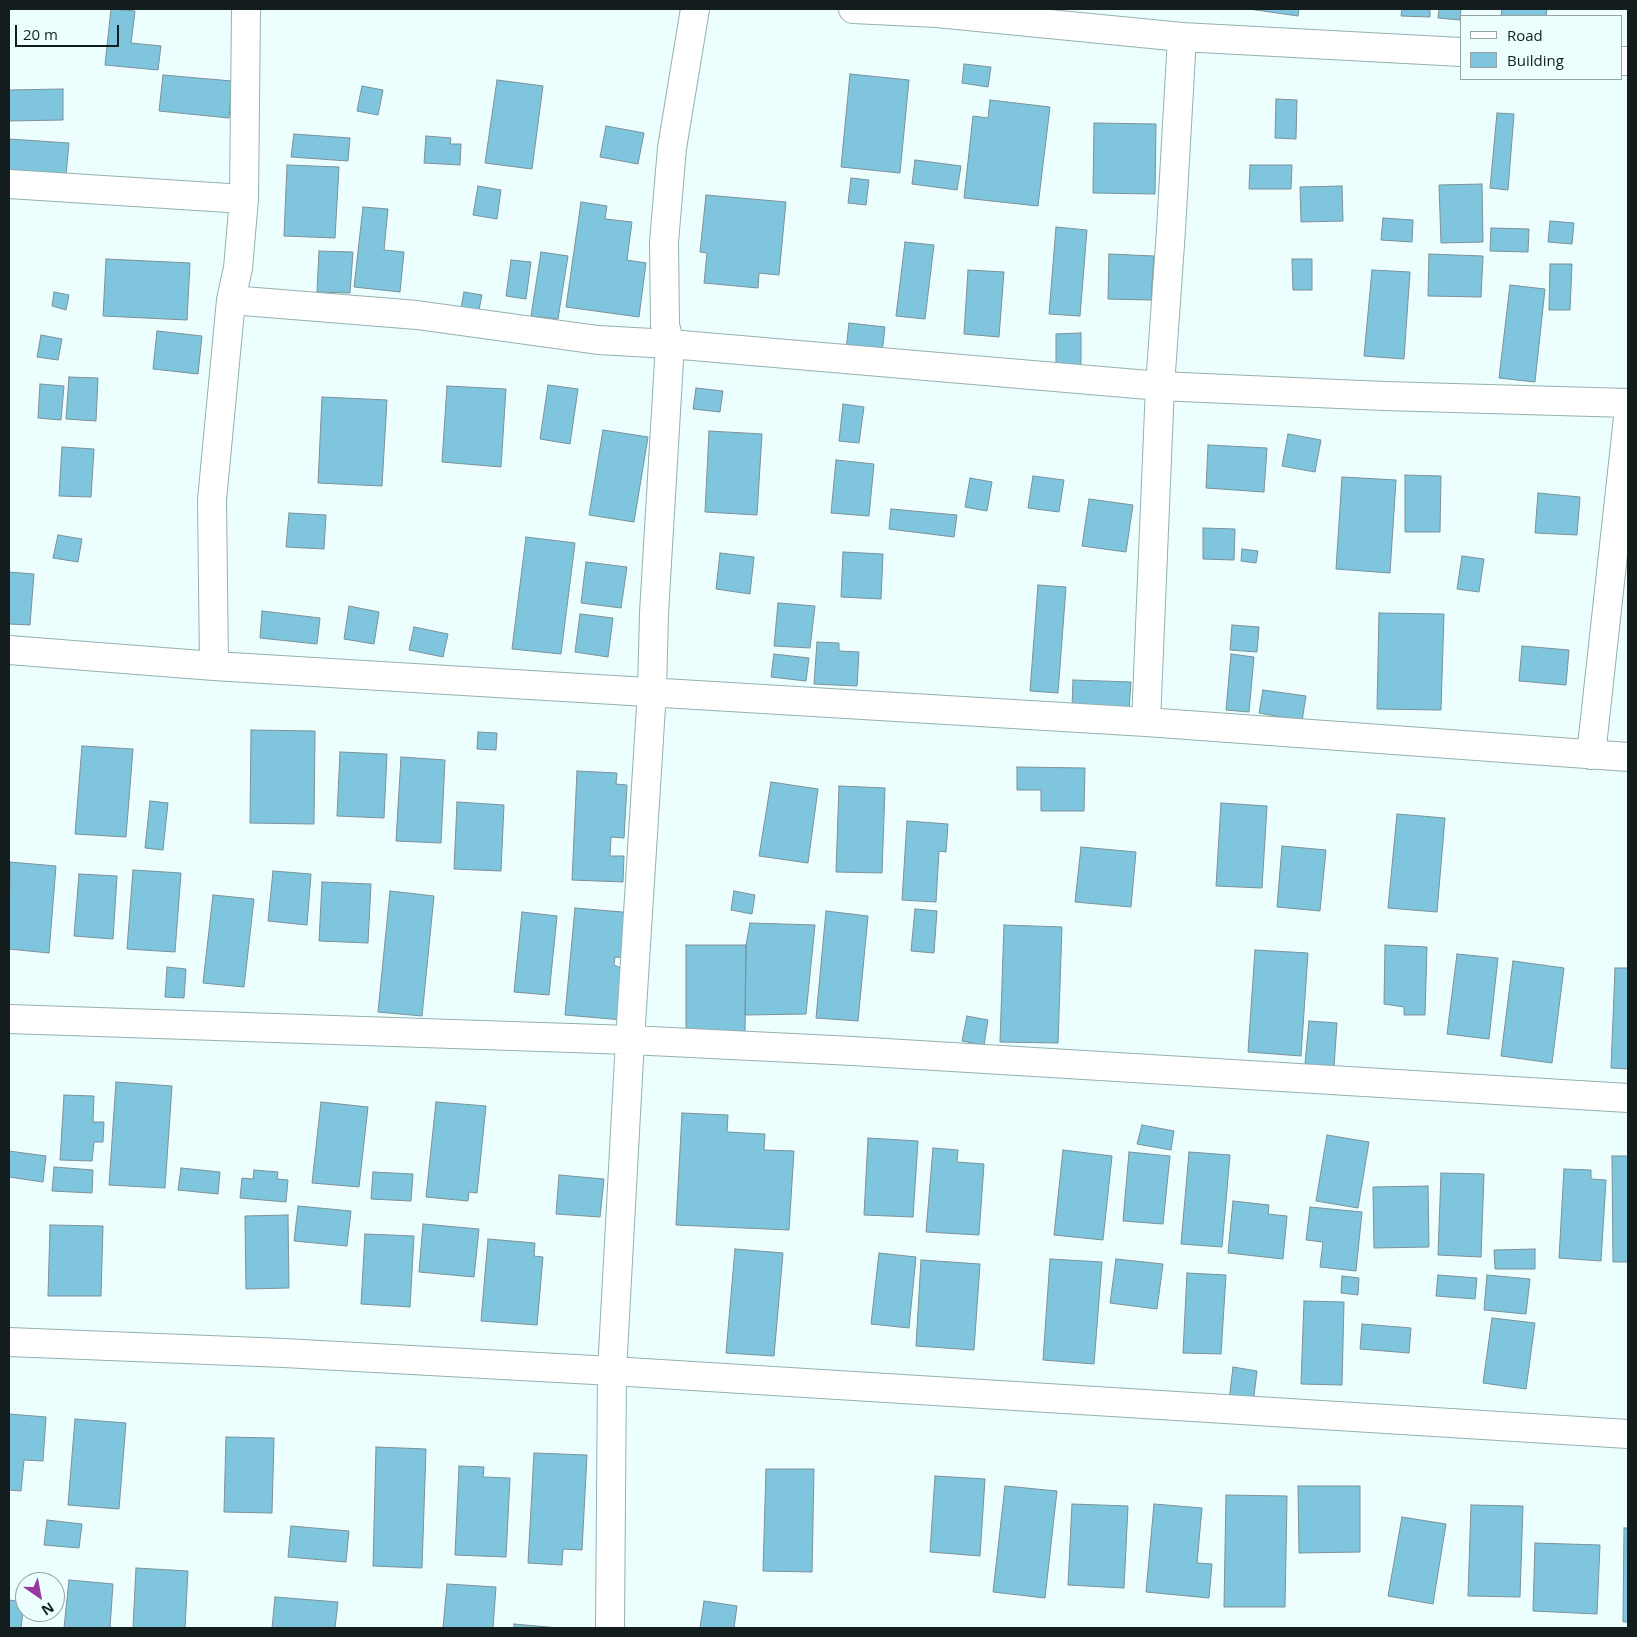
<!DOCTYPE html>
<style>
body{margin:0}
#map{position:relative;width:1637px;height:1637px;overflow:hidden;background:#edfefe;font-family:"Open Sans",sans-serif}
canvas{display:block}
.frame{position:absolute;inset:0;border:10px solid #131d1d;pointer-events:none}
.legend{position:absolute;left:1460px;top:15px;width:162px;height:65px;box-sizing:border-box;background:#edfefe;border:1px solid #96a4a4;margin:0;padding:6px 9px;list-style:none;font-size:15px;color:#131d1d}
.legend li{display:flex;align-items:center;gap:10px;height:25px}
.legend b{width:25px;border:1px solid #96a4a4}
.north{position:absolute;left:15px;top:1572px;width:50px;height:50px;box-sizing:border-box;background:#edfefe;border:1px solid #96a4a4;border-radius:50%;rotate:147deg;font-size:14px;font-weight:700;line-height:20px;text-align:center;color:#131d1d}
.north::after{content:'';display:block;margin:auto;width:18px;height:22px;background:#9737a0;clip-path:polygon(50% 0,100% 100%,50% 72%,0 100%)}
.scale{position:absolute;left:15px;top:25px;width:104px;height:22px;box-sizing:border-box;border:2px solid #131d1d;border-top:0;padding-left:6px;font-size:15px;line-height:18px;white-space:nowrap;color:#131d1d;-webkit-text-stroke:4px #edfefe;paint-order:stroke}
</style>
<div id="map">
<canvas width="1637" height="1637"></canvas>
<div class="frame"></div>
<ul class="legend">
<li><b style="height:6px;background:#fff"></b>Road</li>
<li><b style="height:14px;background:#7ec5dd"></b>Building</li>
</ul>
<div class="north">N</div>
<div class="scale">20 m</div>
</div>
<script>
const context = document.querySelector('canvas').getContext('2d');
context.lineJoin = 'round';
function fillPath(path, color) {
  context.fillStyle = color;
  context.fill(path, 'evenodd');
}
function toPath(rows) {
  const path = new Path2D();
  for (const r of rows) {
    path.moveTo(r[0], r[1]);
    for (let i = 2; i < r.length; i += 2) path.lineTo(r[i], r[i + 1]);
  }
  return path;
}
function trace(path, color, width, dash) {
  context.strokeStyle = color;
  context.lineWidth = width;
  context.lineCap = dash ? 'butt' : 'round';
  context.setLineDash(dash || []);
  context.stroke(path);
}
const building = toPath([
 [111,9,135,11,131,43,161,46,158,70,105,65,111,9],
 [1249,9,1299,9,1298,16,1249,9],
 [1402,9,1430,9,1430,17,1401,16,1402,9],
 [1439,9,1461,9,1460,20,1438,18,1439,9],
 [1502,9,1547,9,1546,16,1501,16,1502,9],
 [964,64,991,67,988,87,962,83,964,64],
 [850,74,909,80,900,173,841,167,850,74],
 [163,75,232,81,229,118,159,111,163,75],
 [497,80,543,86,532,169,485,163,497,80],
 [362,86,383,90,378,115,357,111,362,86],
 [63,89,63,120,9,121,9,90,63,89],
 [1276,99,1297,100,1296,139,1275,138,1276,99],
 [990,100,1050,107,1038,206,964,198,973,116,988,118,990,100],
 [1497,113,1514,114,1508,190,1490,188,1497,113],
 [1094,123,1156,124,1155,194,1093,193,1094,123],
 [606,126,644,133,638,164,600,157,606,126],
 [294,134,350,138,348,161,291,157,294,134],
 [426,136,451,138,450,144,461,144,460,165,424,163,426,136],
 [9,139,69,143,66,176,9,172,9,139],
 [915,160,961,166,957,190,912,184,915,160],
 [287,165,339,167,335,238,284,236,287,165],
 [1250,165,1292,165,1291,189,1249,189,1250,165],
 [851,178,869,180,866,205,848,203,851,178],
 [1482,184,1483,242,1441,243,1439,185,1482,184],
 [478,186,501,190,497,219,473,215,478,186],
 [1342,186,1343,221,1301,222,1300,187,1342,186],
 [706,195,786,202,779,275,759,273,758,288,704,283,707,253,700,252,706,195],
 [581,202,607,206,605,219,632,222,627,260,646,263,639,317,566,307,581,202],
 [363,207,388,209,384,250,404,252,400,292,354,287,363,207],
 [1383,218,1413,220,1412,242,1381,240,1383,218],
 [1550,221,1574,223,1572,244,1548,242,1550,221],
 [1056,227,1087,230,1080,316,1049,314,1056,227],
 [1491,228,1529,229,1528,252,1490,251,1491,228],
 [905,242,934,245,925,319,896,316,905,242],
 [319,251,353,252,350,293,317,292,319,251],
 [541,252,568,256,558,319,531,316,541,252],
 [1109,254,1154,256,1151,300,1108,299,1109,254],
 [1429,254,1483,256,1481,297,1428,296,1429,254],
 [106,259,190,263,187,320,103,316,106,259],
 [1292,259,1312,259,1312,290,1293,290,1292,259],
 [511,260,531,262,526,299,506,296,511,260],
 [1550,264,1572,264,1570,310,1549,310,1550,264],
 [968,270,1004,272,999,337,964,334,968,270],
 [1372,270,1410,272,1404,359,1364,356,1372,270],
 [1510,285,1545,289,1535,382,1499,378,1510,285],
 [54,292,69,295,66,310,52,306,54,292],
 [464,292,482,295,477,320,459,317,464,292],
 [849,323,885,327,881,362,845,358,849,323],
 [157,331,202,336,198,374,153,369,157,331],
 [1081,333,1081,369,1056,369,1056,334,1081,333],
 [41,335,62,339,58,360,37,357,41,335],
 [69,377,98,378,96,421,66,419,69,377],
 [40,384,64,386,61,420,38,418,40,384],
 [548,385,578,389,570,444,540,439,548,385],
 [447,386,506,389,501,467,442,462,447,386],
 [696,388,723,391,720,412,693,409,696,388],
 [322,397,387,400,382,486,318,483,322,397],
 [843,404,864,407,859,443,839,441,843,404],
 [603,430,648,437,634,522,589,515,603,430],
 [709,431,762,434,757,515,705,512,709,431],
 [1288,434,1321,440,1315,472,1282,466,1288,434],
 [1208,445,1267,448,1264,492,1206,488,1208,445],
 [62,447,94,449,91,497,59,496,62,447],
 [836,460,874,464,869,516,831,513,836,460],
 [1405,475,1441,476,1440,532,1405,532,1405,475],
 [1033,476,1064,480,1059,512,1028,508,1033,476],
 [1342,477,1396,480,1390,573,1336,569,1342,477],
 [970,478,992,482,987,511,965,507,970,478],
 [1538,493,1580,497,1577,535,1535,533,1538,493],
 [1089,499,1133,505,1126,552,1082,546,1089,499],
 [891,509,957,515,954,537,889,529,891,509],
 [289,513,326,515,324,549,286,547,289,513],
 [1203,528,1235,529,1234,560,1203,559,1203,528],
 [58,535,82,539,78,562,53,558,58,535],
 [526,537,575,543,561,654,512,649,526,537],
 [1242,549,1258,551,1256,563,1241,561,1242,549],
 [843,552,883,554,881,599,841,597,843,552],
 [720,553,754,557,750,594,716,589,720,553],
 [1462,556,1484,559,1479,592,1457,589,1462,556],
 [586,562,627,567,621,608,581,603,586,562],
 [9,572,34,574,30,625,9,624,9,572],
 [1038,585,1066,587,1058,693,1030,691,1038,585],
 [778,603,815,606,810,648,774,646,778,603],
 [349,606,379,612,374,644,344,639,349,606],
 [262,611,320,618,317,644,260,638,262,611],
 [1379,613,1444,614,1441,710,1377,709,1379,613],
 [580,614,613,618,608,657,575,652,580,614],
 [1232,625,1259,627,1257,652,1230,650,1232,625],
 [414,627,448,634,443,657,409,650,414,627],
 [817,642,839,643,839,651,859,652,857,686,814,684,817,642],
 [1522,646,1569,650,1566,685,1519,681,1522,646],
 [774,654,809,658,806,681,771,677,774,654],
 [1231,654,1254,657,1249,712,1226,710,1231,654],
 [1073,680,1131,682,1129,710,1072,708,1073,680],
 [1263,690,1306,696,1302,721,1259,713,1263,690],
 [251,730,315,731,314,824,250,823,251,730],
 [478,732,497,733,496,750,477,749,478,732],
 [82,746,133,749,126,837,75,834,82,746],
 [340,752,387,754,384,818,337,816,340,752],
 [401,757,445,760,441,843,396,841,401,757],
 [1017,767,1085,768,1084,811,1041,811,1041,790,1017,790,1017,767],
 [577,771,617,773,616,784,627,785,624,838,611,837,610,856,624,856,623,882,572,880,577,771],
 [771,782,818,789,808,863,759,856,771,782],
 [839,786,885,788,882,873,836,872,839,786],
 [150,801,168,803,163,850,145,848,150,801],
 [457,802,504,805,501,871,454,869,457,802],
 [1221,803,1267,806,1262,888,1216,886,1221,803],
 [1397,814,1445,818,1437,912,1388,908,1397,814],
 [907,821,948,824,946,852,939,851,936,902,902,900,907,821],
 [1282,846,1326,850,1320,911,1277,907,1282,846],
 [1081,847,1136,852,1131,907,1075,902,1081,847],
 [10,862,56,866,49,953,9,949,10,862],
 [133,870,181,873,175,952,127,949,133,870],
 [273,871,311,874,307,925,268,921,273,871],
 [79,874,117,876,113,939,74,936,79,874],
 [322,882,371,884,368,943,319,941,322,882],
 [390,891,434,896,422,1016,378,1012,390,891],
 [734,891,755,895,752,914,731,910,734,891],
 [213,895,254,899,244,987,203,983,213,895],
 [575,908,634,913,630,958,615,957,614,965,628,971,623,1020,565,1015,575,908],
 [915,909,937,911,934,953,911,951,915,909],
 [826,911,868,916,858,1021,816,1018,826,911],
 [522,912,557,916,549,995,514,992,522,912],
 [750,923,815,925,806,1014,745,1015,746,945,750,923],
 [1004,925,1062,927,1058,1043,1000,1042,1004,925],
 [686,945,746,945,745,1034,686,1034,686,945],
 [1385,945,1427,947,1425,1015,1404,1015,1404,1007,1384,1004,1385,945],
 [1255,950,1308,953,1301,1056,1248,1052,1255,950],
 [1457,954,1498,958,1489,1039,1447,1034,1457,954],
 [1513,961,1564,968,1552,1063,1501,1056,1513,961],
 [167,967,186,969,184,998,165,997,167,967],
 [1615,968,1628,968,1628,1069,1611,1068,1615,968],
 [967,1016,988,1020,984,1045,962,1041,967,1016],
 [1309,1021,1337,1023,1334,1067,1305,1064,1309,1021],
 [116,1082,172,1086,165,1188,109,1185,116,1082],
 [64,1095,94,1096,93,1122,104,1122,103,1142,94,1142,92,1161,60,1160,64,1095],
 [321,1102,368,1107,359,1187,312,1183,321,1102],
 [436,1102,486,1106,477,1193,469,1192,468,1201,426,1197,436,1102],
 [682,1113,728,1115,727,1132,765,1134,764,1150,794,1151,789,1230,676,1225,682,1113],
 [1142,1125,1174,1131,1171,1150,1137,1144,1142,1125],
 [1327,1135,1369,1142,1358,1208,1316,1201,1327,1135],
 [868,1138,918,1141,913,1217,864,1215,868,1138],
 [933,1148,958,1150,957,1162,984,1164,979,1235,926,1232,933,1148],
 [1063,1150,1112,1156,1103,1240,1054,1235,1063,1150],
 [9,1151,46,1156,43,1182,9,1177,9,1151],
 [1129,1152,1170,1156,1163,1224,1123,1221,1129,1152],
 [1189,1152,1230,1155,1222,1247,1181,1244,1189,1152],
 [1612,1156,1628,1156,1628,1262,1613,1262,1612,1156],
 [54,1167,93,1170,92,1193,52,1191,54,1167],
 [181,1168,220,1172,218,1194,178,1190,181,1168],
 [1564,1169,1591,1170,1591,1179,1606,1180,1601,1261,1559,1258,1564,1169],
 [254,1170,278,1172,277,1179,288,1180,286,1202,240,1198,242,1178,253,1179,254,1170],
 [373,1172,413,1174,411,1201,371,1199,373,1172],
 [1441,1173,1484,1174,1481,1257,1438,1255,1441,1173],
 [559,1175,604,1179,600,1217,556,1214,559,1175],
 [1428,1186,1429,1247,1374,1248,1373,1187,1428,1186],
 [1233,1201,1269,1205,1268,1214,1287,1216,1283,1259,1228,1253,1233,1201],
 [298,1206,351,1211,347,1246,294,1241,298,1206],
 [1310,1207,1362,1212,1356,1271,1320,1267,1323,1242,1306,1240,1310,1207],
 [288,1215,289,1288,246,1289,245,1216,288,1215],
 [423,1224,479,1229,474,1277,419,1272,423,1224],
 [50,1225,103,1226,101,1296,48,1296,50,1225],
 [365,1234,414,1236,410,1307,361,1304,365,1234],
 [488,1239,535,1243,534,1256,543,1257,537,1325,481,1321,488,1239],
 [735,1249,783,1253,774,1356,726,1353,735,1249],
 [1535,1249,1535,1269,1495,1269,1494,1250,1535,1249],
 [879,1253,916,1257,909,1328,871,1324,879,1253],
 [1050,1259,1102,1262,1094,1364,1043,1360,1050,1259],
 [1116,1259,1163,1264,1157,1309,1110,1303,1116,1259],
 [921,1260,980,1264,974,1350,916,1346,921,1260],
 [1187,1273,1226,1275,1221,1354,1183,1353,1187,1273],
 [1438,1275,1477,1278,1475,1299,1436,1296,1438,1275],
 [1487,1275,1530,1279,1526,1314,1484,1310,1487,1275],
 [1342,1276,1359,1278,1358,1295,1341,1293,1342,1276],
 [1304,1301,1344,1302,1342,1385,1301,1384,1304,1301],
 [1492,1318,1535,1323,1526,1389,1483,1383,1492,1318],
 [1362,1324,1411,1328,1409,1353,1360,1349,1362,1324],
 [1233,1367,1257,1371,1253,1404,1229,1400,1233,1367],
 [9,1414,46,1417,43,1461,24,1460,21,1491,9,1490,9,1414],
 [75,1419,126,1423,119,1509,68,1505,75,1419],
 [226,1437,274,1438,272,1513,224,1512,226,1437],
 [376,1447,426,1449,422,1568,373,1566,376,1447],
 [534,1453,587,1455,582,1550,563,1549,562,1565,528,1563,534,1453],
 [459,1466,484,1467,483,1477,510,1478,506,1557,455,1555,459,1466],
 [766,1469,814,1469,812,1572,763,1571,766,1469],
 [935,1476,985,1479,980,1556,930,1552,935,1476],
 [1005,1486,1057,1491,1045,1598,993,1592,1005,1486],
 [1298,1486,1360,1486,1360,1552,1299,1553,1298,1486],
 [1226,1495,1287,1496,1285,1607,1224,1607,1226,1495],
 [1072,1504,1128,1506,1124,1588,1068,1585,1072,1504],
 [1154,1504,1202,1508,1197,1563,1212,1564,1209,1598,1146,1592,1154,1504],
 [1471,1505,1523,1506,1520,1597,1468,1596,1471,1505],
 [1402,1517,1446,1524,1433,1604,1388,1596,1402,1517],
 [47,1520,82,1524,79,1548,44,1545,47,1520],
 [291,1526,349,1531,346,1562,288,1557,291,1526],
 [1624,1528,1628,1528,1628,1622,1623,1622,1624,1528],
 [1535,1543,1600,1545,1597,1614,1533,1611,1535,1543],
 [136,1568,188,1571,185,1628,133,1628,136,1568],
 [69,1580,113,1584,110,1628,64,1628,69,1580],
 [447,1584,496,1587,493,1628,443,1628,447,1584],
 [275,1597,338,1602,335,1628,272,1628,275,1597],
 [9,1600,24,1602,21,1628,9,1628,9,1600],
 [704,1601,737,1606,734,1628,700,1628,704,1601],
 [514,1624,559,1628,514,1628,514,1624]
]);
const minor = toPath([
 [853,9,937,13,1182,37,1461,52],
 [1621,61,1628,61],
 [9,184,244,199],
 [231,300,417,315,598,340,670,344,1160,386,1384,396,1628,403],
 [9,650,214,666,1146,722,1628,757],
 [214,666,212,500,231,300,238,268,244,199,246,9],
 [1146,722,1160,386,1171,230,1182,37],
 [1591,755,1628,418],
 [9,1019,630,1040,853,1051,1628,1098],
 [9,1342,284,1353,612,1371,1628,1434],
 [610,1628,612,1371,630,1040,652,691,654,613,670,344,665,325,664,242,672,148,695,9]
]);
fillPath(building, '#7ec5dd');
trace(building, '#7a929a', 1);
trace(minor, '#95b0b0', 30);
trace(minor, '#fff', 28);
</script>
